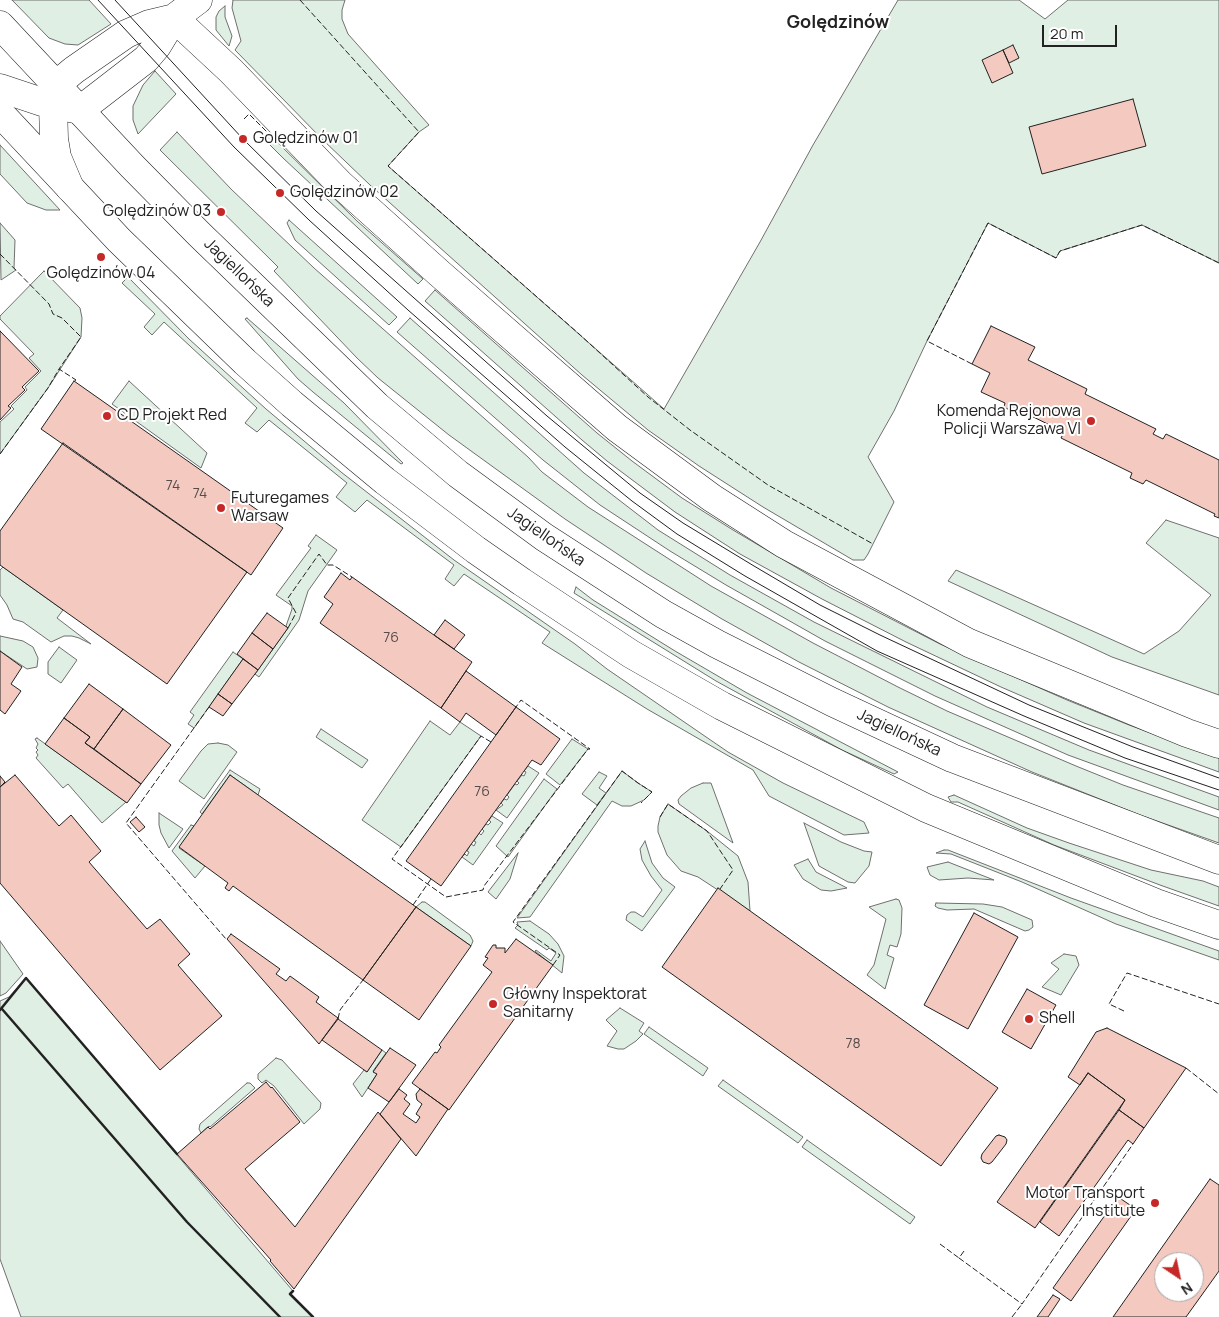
<!DOCTYPE html>
<meta charset="utf-8">
<style>
body{margin:0}
#map{position:relative;width:1219px;height:1317px;overflow:hidden;background:#fff;font-family:Manrope,sans-serif}
canvas{display:block}
.north{position:absolute;left:1154px;top:1252px;width:50px;height:50px;box-sizing:border-box;background:#fff;border:1px solid #a7a7a7;border-radius:50%;rotate:146deg;font-size:14px;font-weight:700;line-height:20px;text-align:center;color:#222}
.north::after{content:'';display:block;margin:auto;width:18px;height:22px;background:#c62828;clip-path:polygon(50% 0,100% 100%,50% 72%,0 100%)}
.scale{position:absolute;left:1042px;top:25px;width:75px;height:22px;box-sizing:border-box;border:2px solid #222;border-top:0;padding-left:6px;font-size:15px;line-height:18px;white-space:nowrap;color:#222;-webkit-text-stroke:4px #fff;paint-order:stroke}
</style>
<div id="map">
<canvas width="1219" height="1317"></canvas>
<div class="north">N</div>
<div class="scale">20 m</div>
</div>
<script>
const context = document.querySelector('canvas').getContext('2d');
context.lineJoin = 'round';
function fillPath(path, color) {
  context.fillStyle = color;
  context.fill(path, 'evenodd');
}
function toPath(rows) {
  const path = new Path2D();
  for (const r of rows) {
    path.moveTo(r[0], r[1]);
    for (let i = 2; i < r.length; i += 2) path.lineTo(r[i], r[i + 1]);
  }
  return path;
}
function trace(path, color, width, dash) {
  context.strokeStyle = color;
  context.lineWidth = width;
  context.lineCap = dash ? 'butt' : 'round';
  context.setLineDash(dash || []);
  context.stroke(path);
}
function drawText(font, color, halo, rows, align = 'center') {
  context.font = font + ' Manrope,sans-serif';
  context.lineWidth = 4;
  context.setLineDash([]);
  context.textBaseline = 'middle';
  context.strokeStyle = halo;
  context.fillStyle = color;
  for (const [text, x, y, turn = 0] of rows) {
    context.save();
    context.translate(x, y);
    context.rotate((+turn || 0) * Math.PI / 180);
    context.textAlign = isNaN(turn) ? turn : align;
    if (halo) context.strokeText(text, 0, 0);
    context.fillText(text, 0, 0);
    context.restore();
  }
}
const green = toPath([
 [12,0,89,0,111,24,78,45,65,44,49,38,12,0],
 [233,0,345,0,342,10,342,19,348,34,429,125,419,132,388,166,664,409,760,242,813,145,898,0,1019,0,1045,19,1068,0,1219,0,1219,263,1142,225,1060,251,1056,258,988,223,927,341,894,411,868,457,894,502,868,554,864,560,853,560,763,507,699,466,648,430,582,375,370,185,322,139,235,50,241,41,232,8,233,0],
 [225,6,225,17,232,36,229,46,216,30,216,17,219,11,225,6],
 [155,71,176,94,138,134,133,120,133,106,143,85,155,71],
 [177,132,231,189,314,268,528,457,542,472,588,507,711,586,813,643,898,687,947,711,1076,766,1123,785,1219,818,1219,843,1140,815,1032,772,888,707,799,662,722,619,646,573,565,519,449,435,378,378,357,358,274,271,278,267,160,150,177,132],
 [270,135,357,221,423,279,418,284,283,158,265,140,270,135],
 [0,145,60,210,46,210,27,203,0,174,0,145],
 [289,220,397,317,389,325,295,240,287,223,289,220],
 [0,223,15,240,14,268,16,270,1,280,0,223],
 [44,271,80,308,82,318,81,337,48,388,0,454,0,422,14,409,11,406,27,390,25,387,41,371,29,358,34,354,0,319,0,316,44,271],
 [128,277,189,339,266,409,341,472,454,560,575,644,607,669,728,752,783,783,864,822,869,833,844,835,769,796,753,770,647,709,542,643,550,632,464,574,454,586,445,579,454,565,367,500,355,512,336,497,347,483,269,420,257,432,245,423,257,408,164,322,152,335,144,327,155,314,122,283,128,277],
 [435,290,597,433,632,461,682,498,733,530,831,588,940,644,1067,700,1129,725,1219,758,1219,772,1084,723,1001,687,906,642,822,599,740,554,675,512,607,461,582,440,425,301,435,290],
 [247,318,344,403,403,463,401,464,313,392,298,379,245,319,247,318],
 [410,318,584,473,658,530,730,575,814,622,987,707,1089,750,1219,797,1219,810,1068,755,935,696,825,641,726,585,670,551,600,505,543,460,397,332,410,318],
 [129,381,207,453,201,468,112,404,129,381],
 [1166,520,1219,538,1219,695,1112,657,948,581,956,570,1144,654,1179,631,1211,595,1146,543,1166,520],
 [316,535,337,550,308,591,299,620,259,677,255,674,288,628,286,626,292,609,292,606,276,595,311,548,308,546,316,535],
 [3,567,63,610,57,618,91,644,79,638,72,636,64,636,51,642,23,622,13,619,7,605,0,595,0,570,3,567],
 [576,587,593,600,675,651,747,693,898,772,894,774,842,750,716,681,574,593,576,587],
 [0,636,23,641,33,647,38,658,37,667,27,669,0,651,0,636],
 [59,647,77,660,61,683,48,674,48,662,59,647],
 [233,652,243,659,194,728,188,724,194,715,190,712,233,652],
 [430,721,450,735,460,722,481,736,401,847,362,820,430,721],
 [321,729,368,760,362,768,316,737,321,729],
 [37,738,126,802,102,823,68,784,63,788,36,758,38,755,36,752,38,750,36,748,38,744,35,739,37,738],
 [572,739,588,749,560,785,546,774,572,739],
 [218,743,228,745,237,752,204,799,179,781,201,751,208,744,218,743],
 [528,766,539,773,507,818,496,810,503,805,501,803,504,799,507,800,509,797,507,795,515,784,517,785,519,783,517,781,522,775,524,776,526,772,524,771,528,766],
 [230,770,260,789,258,795,230,775,202,814,200,812,230,770],
 [622,771,638,783,652,792,644,800,631,806,622,806,612,801,530,917,517,918,622,771],
 [599,772,607,776,599,788,606,793,597,805,582,794,599,772],
 [544,779,557,789,508,857,496,846,544,779],
 [703,783,711,783,733,843,679,804,678,800,681,796,691,788,703,783],
 [954,795,1027,828,1069,843,1151,870,1203,881,1219,887,1219,906,1160,885,1054,845,958,802,951,802,948,797,954,795],
 [668,804,707,831,738,856,748,882,750,911,698,877,681,871,667,855,658,832,658,826,660,817,668,804],
 [159,813,183,829,169,848,161,833,159,825,159,813],
 [492,816,503,823,473,865,462,857,465,854,467,856,469,852,467,851,471,844,474,846,476,842,474,841,479,833,481,835,484,831,482,829,486,824,488,825,491,822,489,820,492,816],
 [804,823,841,842,864,851,872,852,869,866,855,883,848,882,819,866,804,823],
 [191,825,194,826,179,848,205,866,195,878,172,851,191,825],
 [645,841,652,863,663,878,675,887,642,931,626,920,627,915,631,912,635,912,643,917,662,890,651,876,642,860,640,849,645,841],
 [944,850,948,850,1071,898,1219,951,1219,960,1116,924,1022,882,951,854,936,853,944,850],
 [518,853,510,879,496,899,488,892,518,853],
 [808,859,816,872,847,888,831,891,821,890,803,879,794,865,808,859],
 [948,862,994,880,968,878,939,880,930,875,927,867,948,862],
 [896,899,899,900,902,908,901,934,897,947,890,945,887,955,894,958,885,989,867,975,874,965,886,919,869,907,896,899],
 [422,902,425,902,470,935,473,941,471,946,416,907,422,902],
 [936,903,983,904,1002,907,1032,920,1033,927,1029,930,1025,931,974,909,947,910,938,908,935,906,936,903],
 [530,921,549,934,558,944,564,956,562,973,535,951,536,950,551,961,556,953,549,948,547,950,515,928,518,925,517,922,530,921],
 [0,941,23,974,6,993,0,996,0,941],
 [1064,954,1076,956,1079,965,1061,995,1042,987,1059,969,1051,963,1064,954],
 [26,978,293,1291,290,1294,313,1317,21,1317,0,1259,0,1001,9,997,26,978],
 [620,1008,644,1023,639,1031,643,1034,636,1041,624,1049,618,1049,607,1046,617,1031,606,1020,620,1008],
 [649,1027,708,1068,703,1076,644,1034,649,1027],
 [382,1050,386,1053,373,1071,377,1074,362,1097,353,1084,364,1070,367,1072,382,1050],
 [276,1058,282,1060,321,1103,320,1109,304,1124,274,1086,266,1080,262,1083,258,1079,258,1074,276,1058],
 [723,1080,803,1137,798,1143,718,1086,723,1080],
 [247,1083,250,1083,255,1088,210,1127,209,1126,201,1133,199,1129,200,1124,247,1083],
 [807,1140,915,1217,910,1224,802,1147,807,1140]
]);
const building = toPath([
 [1013,45,1019,58,1009,63,1003,50,1013,45],
 [1003,50,1013,73,992,83,982,60,1003,50],
 [1133,99,1146,146,1042,174,1029,127,1133,99],
 [991,326,1035,347,1028,360,1087,389,1085,394,1156,429,1153,434,1163,439,1166,434,1219,460,1219,518,1214,516,1215,514,1146,480,1143,484,1130,478,1132,473,1061,438,1064,432,1019,410,1017,414,1004,407,1005,403,981,392,990,373,972,364,991,326],
 [0,331,39,371,22,387,25,390,8,406,11,408,0,420,0,331],
 [74,381,283,528,251,575,41,429,74,381],
 [63,443,247,572,167,684,0,565,0,531,63,443],
 [341,573,350,580,352,577,472,662,441,708,320,623,333,604,324,597,341,573],
 [267,613,288,628,273,649,252,633,267,613],
 [445,620,465,635,454,649,434,635,445,620],
 [252,633,273,649,258,670,237,654,252,633],
 [0,651,22,667,11,684,21,691,5,714,0,710,0,651],
 [243,659,258,670,232,704,218,694,243,659],
 [466,671,516,707,496,735,466,713,460,722,441,708,466,671],
 [89,684,123,709,94,749,85,743,90,737,64,718,89,684],
 [218,694,232,704,223,716,209,707,218,694],
 [516,707,560,739,541,765,532,760,441,886,406,861,516,707],
 [123,709,171,745,141,784,94,749,123,709],
 [64,718,90,737,85,743,141,784,127,803,45,744,64,718],
 [15,775,59,826,71,815,101,851,89,862,147,929,160,919,190,954,178,965,222,1016,160,1070,0,883,0,787,15,775],
 [230,775,416,907,363,980,233,886,229,891,225,888,228,883,179,847,230,775],
 [0,776,5,782,0,787,0,776],
 [136,817,145,827,139,832,130,822,136,817],
 [718,888,998,1088,941,1166,662,967,718,888],
 [416,907,471,946,419,1020,363,980,416,907],
 [974,913,1018,937,968,1029,924,1005,974,913],
 [231,934,280,969,276,974,286,981,290,976,319,997,316,1002,338,1018,319,1044,227,939,231,934],
 [516,939,553,965,449,1110,412,1083,435,1052,437,1053,441,1047,439,1045,492,972,483,965,488,958,485,957,493,945,496,945,496,948,505,948,505,953,516,939],
 [1027,989,1056,1005,1031,1049,1002,1032,1027,989],
 [338,1019,382,1050,367,1072,322,1040,338,1019],
 [1107,1028,1186,1068,1144,1128,1119,1110,1125,1100,1088,1073,1080,1085,1068,1077,1096,1032,1107,1028],
 [390,1048,416,1065,389,1102,368,1088,377,1074,373,1072,390,1048],
 [1088,1073,1125,1100,1035,1228,997,1202,1088,1073],
 [266,1082,271,1088,272,1087,300,1122,245,1169,295,1227,378,1112,401,1139,294,1289,270,1261,271,1260,177,1154,208,1127,210,1129,266,1082],
 [399,1089,407,1095,404,1099,410,1104,403,1114,416,1123,420,1117,416,1114,422,1104,417,1100,416,1094,420,1089,448,1109,416,1156,380,1114,399,1089],
 [1119,1110,1144,1128,1133,1144,1128,1140,1059,1236,1040,1222,1119,1110],
 [999,1135,1005,1137,1007,1140,1006,1144,992,1162,989,1164,983,1162,981,1158,982,1154,996,1136,999,1135],
 [1210,1179,1219,1185,1219,1271,1186,1317,1113,1317,1210,1179],
 [1164,1262,1194,1262,1194,1292,1164,1292,1164,1262],
 [1118,1197,1136,1209,1071,1301,1053,1288,1118,1197],
 [1053,1295,1060,1299,1048,1317,1037,1317,1053,1295]
]);
const minor = toPath([
 [174,18,231,71,340,184,439,273,617,428,712,498,784,544,969,643,1187,733,1219,744],
 [0,88,42,102,80,110,146,59,157,46,174,18],
 [70,188,57,157,54,139,53,105,56,85,74,70,126,34,149,24,174,18,198,0]
]);
const major = toPath([
 [0,25,132,166,199,234,377,406,458,474,544,537,663,614,717,644,832,702,952,758,1219,860],
 [0,113,119,240,245,362,292,404,385,481,476,550,522,582,631,654,722,706,926,808,1156,903,1219,925]
]);
const tram = toPath([
 [98,0,234,147,309,220,408,310,565,447,632,501,677,534,745,576,877,651,1024,716,1125,758,1219,790],
 [115,0,243,139,316,211,547,416,640,493,683,523,754,566,820,605,880,635,1029,705,1133,747,1219,778]
]);
const fence = toPath([
 [300,0,419,132,388,166,578,333,648,397,690,430,768,485,873,544],
 [244,119,249,114,268,133,263,138],
 [0,254,49,304,53,314,62,318,81,337,59,369],
 [972,364,927,341,988,223,1056,258,1060,251,1142,225,1219,263],
 [0,454,48,388,59,369,76,380,74,381],
 [288,628,296,613,288,598,319,554,327,565,333,565,352,577],
 [209,707,126,823,226,939],
 [491,742,481,736,392,859,446,897,483,890,484,886,588,749,590,749,521,700,516,707],
 [660,817,668,804,707,831,733,870,720,889],
 [413,905,431,879],
 [553,965,560,955,513,922,622,771,638,783,652,792,641,803],
 [1124,1011,1109,1004,1127,973,1219,1004],
 [338,1019,340,1010,363,980],
 [1186,1068,1219,1094],
 [940,1244,959,1258],
 [964,1251,959,1258,1022,1304,1133,1144],
 [1012,1317,1022,1304]
]);
const wall = toPath([
 [2,1009,187,1222,280,1317],
 [0,1010,26,978,177,1154],
 [293,1291,290,1294,313,1317]
]);
const markers = [
 [243,139,5,"#c62828"],
 [280,193,5,"#c62828"],
 [221,212,5,"#c62828"],
 [101,257,5,"#c62828"],
 [107,416,5,"#c62828"],
 [1091,421,5,"#c62828"],
 [221,508,5,"#c62828"],
 [493,1004,5,"#c62828"],
 [1029,1019,5,"#c62828"],
 [1155,1203,5,"#c62828"]
];
const numberNames = [
 ["74",173,486],
 ["74",200,494],
 ["76",391,638],
 ["76",482,792],
 ["78",853,1044]
];
const poiNames = [
 ["Golędzinów 01",253,139],
 ["Golędzinów 02",290,193],
 ["Golędzinów 03",211,212,"right"],
 ["Golędzinów 04",101,274,"center"],
 ["Komenda Rejonowa",1081,412,"right"],
 ["Policji Warszawa VI",1081,430,"right"],
 ["CD Projekt Red",117,416],
 ["Futuregames",231,499],
 ["Warsaw",231,517],
 ["Główny Inspektorat",503,995],
 ["Sanitarny",503,1013],
 ["Shell",1039,1019],
 ["Motor Transport",1145,1194,"right"],
 ["Institute",1145,1212,"right"]
];
const streetNames = [
 ["Jagiellońska",239,273,44],
 ["Jagiellońska",546,537,35],
 ["Jagiellońska",899,733,25]
];
const neighbourhoodNames = [
 ["Golędzinów",838,23]
];
fillPath(green, '#e0efe3');
trace(green, '#6f6f6f', 1);
fillPath(building, '#f3c9c0');
trace(building, '#222', 1);
trace(minor, '#222', 29);
trace(major, '#222', 29);
trace(minor, '#fff', 28);
trace(major, '#fff', 28);
trace(tram, '#222', 1);
trace(fence, '#222', 1, [6, 2.5]);
trace(wall, '#222', 2.5);
for (const [x, y, r, color] of markers) {
  const dot = new Path2D();
  dot.arc(x, y, r, 0, 2 * Math.PI);
  context.fillStyle = color;
  context.fill(dot);
  trace(dot, '#fff', 2);
}
drawText('14px', '#564c4a', null, numberNames);
drawText('16px', '#222', '#fff', poiNames, 'left');
drawText('16px', '#222', '#fff', streetNames);
drawText('bold 18px', '#222', '#fff', neighbourhoodNames);
</script>
